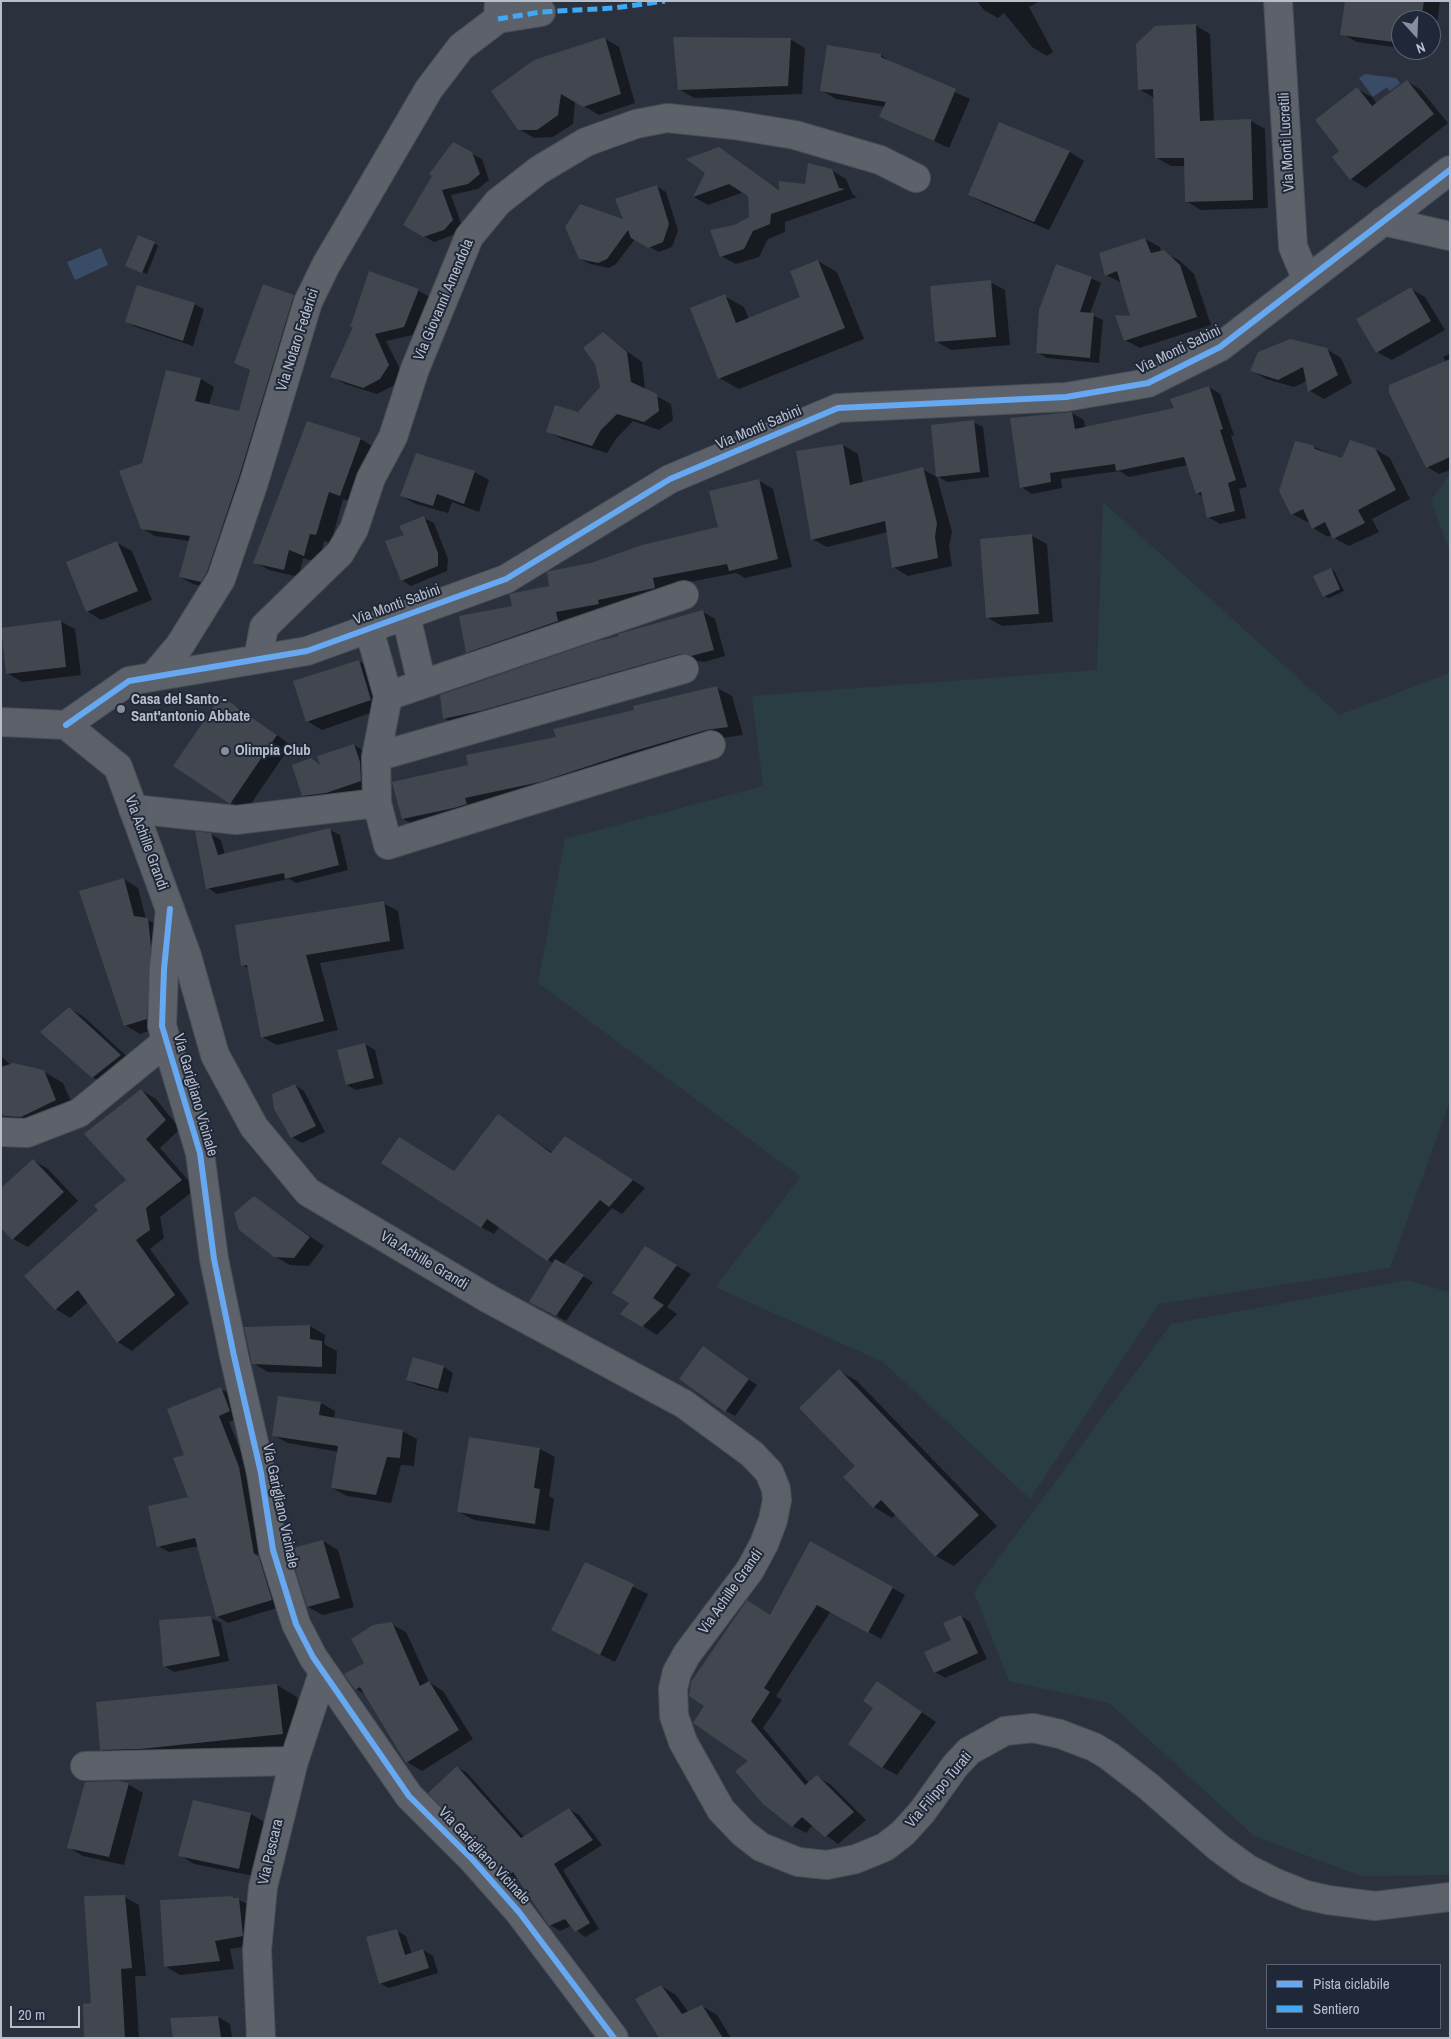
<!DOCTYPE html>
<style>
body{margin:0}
#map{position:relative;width:1451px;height:2039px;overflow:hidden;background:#2c323d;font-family:"Archivo Narrow",sans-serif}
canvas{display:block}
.frame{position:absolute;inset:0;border:2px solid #b8becc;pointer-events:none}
.legend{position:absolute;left:1266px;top:1964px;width:175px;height:65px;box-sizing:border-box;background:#1f2838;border:1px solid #5c6473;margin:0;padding:6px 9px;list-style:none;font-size:15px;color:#b8becc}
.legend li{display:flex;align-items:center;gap:10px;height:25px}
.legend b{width:25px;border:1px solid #5c6473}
.north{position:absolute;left:1391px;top:10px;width:50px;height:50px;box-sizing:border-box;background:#1f2838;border:1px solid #5c6473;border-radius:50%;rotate:160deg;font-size:14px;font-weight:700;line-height:20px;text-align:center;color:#b8becc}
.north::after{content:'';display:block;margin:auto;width:18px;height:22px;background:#878d9a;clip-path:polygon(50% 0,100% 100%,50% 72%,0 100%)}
.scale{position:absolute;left:10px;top:2006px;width:70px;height:22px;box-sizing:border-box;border:2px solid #b8becc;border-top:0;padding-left:6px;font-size:15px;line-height:18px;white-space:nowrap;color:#b8becc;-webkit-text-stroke:4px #1f2838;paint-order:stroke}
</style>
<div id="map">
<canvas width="1451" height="2039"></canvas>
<div class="frame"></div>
<ul class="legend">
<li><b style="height:6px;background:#66a8f1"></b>Pista ciclabile</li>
<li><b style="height:6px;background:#3fa9f5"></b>Sentiero</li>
</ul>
<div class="north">N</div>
<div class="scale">20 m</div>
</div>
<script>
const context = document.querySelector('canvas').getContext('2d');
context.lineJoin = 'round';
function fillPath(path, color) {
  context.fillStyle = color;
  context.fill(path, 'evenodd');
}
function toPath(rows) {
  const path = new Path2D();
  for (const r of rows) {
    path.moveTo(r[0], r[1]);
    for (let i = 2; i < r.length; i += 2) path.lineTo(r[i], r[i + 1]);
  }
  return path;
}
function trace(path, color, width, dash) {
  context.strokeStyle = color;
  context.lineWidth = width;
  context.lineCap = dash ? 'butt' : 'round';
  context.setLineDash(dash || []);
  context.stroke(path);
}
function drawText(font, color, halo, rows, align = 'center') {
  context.font = font + ' "Archivo Narrow",sans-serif';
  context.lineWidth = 4;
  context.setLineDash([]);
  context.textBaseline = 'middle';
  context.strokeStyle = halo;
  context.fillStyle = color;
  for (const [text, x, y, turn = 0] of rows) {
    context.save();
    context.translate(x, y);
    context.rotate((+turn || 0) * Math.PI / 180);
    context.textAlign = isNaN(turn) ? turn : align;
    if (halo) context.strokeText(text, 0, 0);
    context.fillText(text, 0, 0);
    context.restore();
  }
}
const green = toPath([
 [1450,474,1450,553,1431,500],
 [1103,502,1339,715,1450,673,1450,1101,1390,1268,1159,1304,1030,1499,883,1362,715,1287,801,1177,538,983,565,839,763,786,752,696,1097,670],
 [1407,1280,1450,1292,1450,1875,1361,1876,1254,1836,1109,1703,1009,1681,974,1592,1171,1324]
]);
const water = toPath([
 [1365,74,1396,78,1400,83,1390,91,1387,87,1373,97,1359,78],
 [101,248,108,265,75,280,67,262]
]);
const shadow = toPath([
 [977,1,1040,1,1029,7,1053,52,1047,56,1032,47,1004,13,998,18,984,10],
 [1346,1,1440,1,1433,53,1413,50,1431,50,1431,20,1401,20,1401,48,1357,42,1342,34],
 [1195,25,1210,34,1214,122,1251,121,1265,129,1268,208,1201,210,1186,201,1185,166,1171,166,1157,158,1154,98,1139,89],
 [604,38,619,47,635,103,599,115,575,101,573,124,553,137,534,138,519,129],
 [790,39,805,48,802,94,694,98,679,89],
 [881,55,895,65,970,99,949,148,881,117,885,107,836,99,821,90],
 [1407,81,1421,90,1448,123,1366,188,1351,179,1334,157,1341,151,1357,89,1372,97,1377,104],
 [1000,124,1070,152,1084,161,1049,230,984,203,969,195],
 [719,148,780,190,806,186,831,170,846,179,853,195,857,197,785,222,785,232,768,239,759,257,736,264,721,256,735,227,750,217,749,195,744,192,708,205,694,197],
 [472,154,482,159,489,180,478,189,451,195,462,226,453,235,434,242,404,225],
 [656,186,666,192,678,230,672,247,659,252,635,239,616,264,609,268,590,264,580,259,625,221],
 [1145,239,1160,247,1161,252,1179,260,1194,274,1211,325,1140,348,1125,340,1132,318,1122,283,1106,275],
 [154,243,158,246,147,274,131,268],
 [818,261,837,272,864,339,739,389,719,378,724,296,744,307,749,319,802,298],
 [1091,278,1101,283,1090,314,1103,320,1099,363,1047,358,1037,352],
 [990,282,1005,290,1010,345,951,350,937,342],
 [263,285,293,296,307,304,214,589,193,584,180,577,190,541,155,536,142,528,143,464,201,379,214,387,209,405,240,413,251,371,235,362],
 [1411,289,1425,297,1445,330,1392,360,1377,352],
 [418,290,431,298,417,334,386,341,402,373,393,386,377,394,345,384,332,376],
 [194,304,204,309,193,346,136,327,127,322],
 [603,334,642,362,645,390,671,404,673,420,659,430,633,421,616,439,607,453,562,439,547,431,578,413,601,387],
 [1326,349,1341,358,1352,383,1324,399,1310,391,1307,381,1294,387,1266,379,1251,370],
 [1450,354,1450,470,1439,474,1427,467,1446,362,1443,357],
 [1209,387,1220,394,1234,435,1231,436,1247,487,1239,489,1246,518,1220,524,1208,517,1203,497,1197,493,1188,465,1129,477,1120,471,1061,479,1062,488,1032,494,1021,487,1072,413,1084,420,1085,428,1175,409],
 [973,422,983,427,989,477,947,482,937,476],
 [308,423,361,439,375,448,355,503,343,499,331,543,324,541,319,563,303,558,299,577,269,570,255,562],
 [843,445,858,454,863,483,922,469,937,477,952,532,949,546,952,566,908,576,893,567,888,532,827,547,812,539],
 [1312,446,1343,460,1375,449,1390,458,1410,499,1372,519,1379,532,1349,546,1334,538,1333,534,1328,537,1313,528,1310,521,1307,522,1292,514],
 [474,472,489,480,479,512,452,502,448,513,416,504,401,496],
 [758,480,773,489,792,567,745,578,736,573,668,586,481,661,467,652,513,607,592,564,720,527],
 [424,518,434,523,448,559,447,571,411,586,402,580,406,536],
 [1032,536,1047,544,1053,622,1002,626,988,618],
 [117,543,132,551,152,600,101,620,87,611],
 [1331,569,1335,572,1344,591,1329,598,1324,596],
 [703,612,715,619,725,656,704,662,692,660,456,725,444,718],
 [60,621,75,629,81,675,22,682,7,673,1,630],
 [359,661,374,670,385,708,322,730,307,721],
 [717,688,732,696,743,735,722,738,418,827,403,819,469,766],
 [236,706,291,745,246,811,231,803],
 [354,745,369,754,375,790,318,804,303,795,311,760,322,766],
 [330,830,340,835,348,870,296,883,289,879,217,894,208,888,211,834,221,840,225,855],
 [124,879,138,888,146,919,163,928,161,1027,140,1034,125,1025],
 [383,903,398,911,404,949,320,963,338,1030,277,1045,262,1037,249,969,242,965],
 [69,1008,84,1017,135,1064,107,1086,92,1077],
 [365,1044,375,1050,383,1084,356,1090,347,1085],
 [1,1056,11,1065,43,1071,63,1083,75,1111,24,1127,4,1116,1,1109],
 [295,1085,304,1091,325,1132,302,1143,292,1137],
 [141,1090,156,1099,180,1129,160,1148,196,1189,160,1217,164,1238,150,1249,189,1303,132,1351,118,1342,88,1302,70,1318,56,1309,100,1210,128,1181],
 [498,1116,553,1153,578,1145,645,1188,622,1214,612,1208,563,1265,593,1282,566,1321,540,1307,554,1264,500,1226,494,1234,481,1227,454,1172],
 [33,1160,48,1169,78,1201,28,1247,13,1239],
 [254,1197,324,1246,309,1266,290,1265,274,1256],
 [645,1248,691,1274,667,1307,677,1314,657,1335,643,1326,631,1303],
 [310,1326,325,1335,324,1344,337,1351,336,1374,268,1372,253,1363,246,1328],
 [712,1354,757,1385,735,1416,726,1411],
 [414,1359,444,1367,453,1373,448,1393,417,1385,408,1380],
 [839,1371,857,1381,997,1526,954,1566,936,1556,896,1514,892,1518,874,1507,857,1466],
 [221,1389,232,1395,241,1417,229,1422,250,1474,264,1558,254,1553,253,1555,270,1565,283,1606,228,1623,217,1616,199,1546,169,1552,158,1546,189,1498],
 [321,1403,335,1411,334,1419,402,1431,417,1439,414,1466,401,1465,391,1503,347,1496,332,1488,339,1452,288,1443,273,1435],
 [470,1439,540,1449,555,1457,549,1496,554,1499,549,1531,474,1520,459,1512],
 [323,1541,338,1550,354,1607,323,1615,308,1607],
 [811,1543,905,1595,881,1639,831,1611,776,1696,782,1700,763,1728,809,1783,817,1777,830,1784,866,1820,838,1844,813,1825,806,1833,793,1826,750,1761,695,1723,771,1616],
 [585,1564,648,1594,615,1662,567,1638],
 [961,1616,970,1622,987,1659,945,1678,935,1672,953,1640],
 [211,1618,221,1623,229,1661,174,1672,164,1666],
 [391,1624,406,1632,429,1682,443,1691,473,1739,422,1771,407,1762,366,1695,356,1689,346,1675,366,1664],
 [878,1682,936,1722,897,1775,882,1767,875,1708],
 [277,1685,297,1697,303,1744,161,1760,121,1761,101,1749],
 [457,1767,467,1773,524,1837,569,1809,579,1815,602,1845,563,1870,599,1929,585,1937,571,1926,560,1931,550,1925,520,1880,509,1875],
 [128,1784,143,1793,124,1865,83,1856,68,1847],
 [194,1801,251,1814,266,1823,254,1876,194,1864,180,1855],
 [124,1897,139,1905,146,1976,135,1976,139,2038,85,2038,92,2004],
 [233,1897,254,1907,257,1944,230,1949,234,1969,180,1975,165,1966],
 [397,1931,406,1936,412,1954,423,1950,433,1956,438,1973,389,1988,380,1983],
 [661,1986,676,1995,689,2013,702,2006,717,2015,731,2038,660,2038],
 [218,2017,230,2024,232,2038,174,2038]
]);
const building = toPath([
 [1345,1,1424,1,1421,20,1401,20,1401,43,1340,35],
 [1196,24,1200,121,1251,119,1253,200,1185,202,1184,158,1155,158,1153,89,1138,90,1136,44,1155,26],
 [605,37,621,94,583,107,561,94,558,115,537,130,518,130,491,91,534,60],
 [673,37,791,38,788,86,678,90],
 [827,45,881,54,881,57,956,89,934,141,879,117,886,102,820,91],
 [1407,80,1434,114,1350,180,1332,157,1339,151,1315,120,1357,87,1372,106],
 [999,122,1070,151,1034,222,968,195],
 [453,142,472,152,480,174,468,184,442,190,453,220,444,230,423,237,403,225,432,176,429,174],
 [719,147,779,190,779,181,805,184,808,163,832,169,839,188,845,189,771,214,770,224,753,231,744,249,720,257,710,230,734,225,749,217,748,196,729,184,693,197,705,173,686,159],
 [657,185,669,224,663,242,648,248,631,238,628,230,607,259,598,263,579,259,565,227,580,204,623,219,615,199],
 [138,235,155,242,142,273,125,266],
 [1145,238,1151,253,1164,250,1180,265,1197,317,1124,341,1115,315,1130,316,1117,271,1105,276,1099,253],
 [818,260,845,328,718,379,690,308,725,294,736,323,800,297,790,271],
 [1056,264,1092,277,1080,312,1094,313,1090,358,1036,353,1039,310],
 [369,271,419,289,404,327,375,334,389,365,380,379,363,388,330,377,353,327,350,327],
 [991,280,996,337,935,342,930,286],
 [263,284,294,295,239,477,207,572,201,582,179,577,190,536,141,529,119,471,142,463,166,370,201,378,195,401,239,411,250,370,234,363],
 [137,285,195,303,183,341,125,322],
 [1411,287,1431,321,1376,353,1356,319],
 [603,332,627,352,631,382,657,394,659,411,644,422,617,414,601,430,592,446,546,432,555,405,578,412,600,387,595,364,583,348],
 [1290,339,1327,348,1338,375,1308,392,1303,367,1278,380,1250,371,1258,352],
 [1450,359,1450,457,1426,468,1389,393,1389,385],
 [1209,386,1223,429,1220,430,1236,480,1228,483,1235,511,1207,518,1201,492,1196,494,1184,457,1116,471,1115,464,1050,473,1051,482,1020,488,1010,418,1072,412,1075,429,1174,408,1170,399],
 [974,420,980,472,936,477,931,425],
 [307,421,361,438,340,496,329,492,316,535,310,534,304,556,289,550,284,570,253,563],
 [1350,440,1375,448,1396,490,1358,510,1365,523,1333,539,1325,522,1312,529,1303,509,1291,515,1279,491,1295,441,1313,445,1315,449,1342,458],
 [843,444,850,485,923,467,937,523,935,537,938,558,892,568,885,521,811,540,796,451],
 [416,453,475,471,464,504,437,494,433,506,400,496],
 [759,479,778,559,729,571,727,564,653,578,655,588,598,600,599,604,556,612,558,621,466,653,459,616,512,606,509,594,549,586,547,572,549,571,591,563,642,545,718,527,709,491],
 [424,516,438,553,438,566,401,581,385,541,404,535,399,526],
 [1032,534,1039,614,986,618,980,539],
 [117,541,138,591,86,612,66,562],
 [1331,568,1340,589,1323,597,1313,576],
 [703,610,714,650,691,656,680,654,480,711,443,719,440,695,594,642,618,636,618,634],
 [61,620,66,667,6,674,1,628],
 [359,660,371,700,306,722,293,681],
 [717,686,728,727,706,730,631,752,540,782,465,798,467,804,454,808,402,819,392,782,468,765,466,755,556,737,553,729,634,710,633,706],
 [221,696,277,735,230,804,173,766],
 [354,744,360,762,361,781,326,793,302,796,292,765,311,758,320,765,317,756],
 [330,828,339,865,285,879,284,873,206,889,195,831,211,833,218,855],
 [124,878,134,916,148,918,151,947,147,1019,124,1026,79,891],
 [384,901,390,941,306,955,324,1021,261,1038,247,965,241,966,235,925],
 [69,1007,121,1055,92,1078,40,1032],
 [365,1043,374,1078,346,1085,337,1050],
 [13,1063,44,1070,56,1100,21,1117,4,1116,1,1112,1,1067],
 [295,1084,316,1126,291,1138,274,1109,272,1094],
 [141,1089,166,1120,146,1139,182,1180,146,1208,150,1230,136,1240,175,1295,117,1343,78,1290,55,1310,24,1276,98,1210,94,1206,126,1180,84,1134],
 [498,1114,551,1153,565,1136,633,1180,609,1207,600,1200,547,1261,487,1219,481,1228,381,1163,399,1137,454,1171],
 [33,1159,64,1192,12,1240,1,1228,1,1188],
 [254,1196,310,1237,294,1258,274,1257,239,1230,234,1213],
 [645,1246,677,1265,653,1298,664,1305,642,1327,620,1314,629,1303,612,1293],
 [555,1259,584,1275,556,1316,529,1302],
 [310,1325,310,1339,322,1341,322,1367,252,1364,244,1327],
 [703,1346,749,1379,725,1412,679,1379],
 [413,1357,444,1366,438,1389,406,1380],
 [839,1369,979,1515,935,1557,881,1500,873,1508,843,1477,855,1466,799,1408],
 [221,1387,230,1411,219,1416,239,1467,254,1554,259,1557,272,1600,216,1617,195,1538,157,1547,148,1506,188,1497,173,1458,184,1455,167,1409],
 [278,1396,321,1402,319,1415,403,1430,400,1458,387,1457,376,1495,331,1488,338,1446,272,1436],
 [469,1437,540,1448,534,1488,540,1489,535,1524,457,1512],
 [323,1540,340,1598,307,1607,289,1549],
 [810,1541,893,1587,868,1633,817,1605,764,1688,770,1692,751,1721,805,1785,817,1775,854,1812,825,1837,802,1817,792,1827,763,1804,735,1771,748,1761,693,1723,704,1706,689,1696,691,1682,747,1600,770,1615],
 [585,1562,634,1584,600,1655,551,1630],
 [961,1615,978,1653,934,1673,924,1652,951,1640,943,1623],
 [211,1616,220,1656,163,1667,159,1620],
 [392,1622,420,1686,429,1681,459,1730,406,1763,360,1687,355,1690,344,1674,364,1663,351,1639,373,1625],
 [877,1681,922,1712,882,1768,848,1744,873,1708,863,1701],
 [277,1684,283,1734,140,1749,100,1750,96,1702],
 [457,1766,521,1838,569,1808,593,1840,554,1864,590,1923,575,1932,565,1919,549,1926,513,1872,508,1876,428,1793],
 [119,1781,129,1783,109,1857,67,1848,85,1782],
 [193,1800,251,1813,239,1869,178,1856],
 [125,1895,132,1968,121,1969,125,2038,84,2038,83,2004,91,2003,84,1896],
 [233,1896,233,1898,239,1898,243,1936,215,1941,220,1961,164,1967,160,1900],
 [397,1929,405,1955,423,1949,429,1968,379,1984,366,1937],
 [661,1985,682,2014,702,2005,723,2038,659,2038,635,1999],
 [218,2016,221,2038,173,2038,170,2018]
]);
const street = toPath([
 [1278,1,1293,247,1307,280],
 [498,19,541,12],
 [1383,221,1450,236],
 [406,616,422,684],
 [369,629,388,696],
 [258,659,264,627,340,553,354,529,371,478,393,437,415,369,469,237,498,202,539,170,586,142,636,124,667,118,734,125,795,135,880,160,916,178],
 [684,669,376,757,377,803,388,845,711,745],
 [153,677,180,645,221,579,254,482,308,302,326,265,429,89,461,47,498,19,499,1],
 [66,725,129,681,307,651,506,579,670,479,838,408,1066,397,1148,383,1220,347,1450,170],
 [376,757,388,696,684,595],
 [133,809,236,820,377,803],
 [170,909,164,969,162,1026,200,1153,214,1259,234,1356,261,1473,273,1550,296,1624,313,1657,409,1796,473,1860,519,1912,614,2038],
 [1,1132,27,1133,79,1113,167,1041],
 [85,1766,294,1761],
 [261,2038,257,1950,263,1887,294,1761,323,1673]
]);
const secondary = toPath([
 [1,722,66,725,118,767,187,956,215,1055,254,1127,308,1192,489,1299,684,1404,752,1454,769,1472,776,1489,777,1500,773,1520,764,1544,750,1570,687,1654,677,1672,673,1689,674,1716,683,1742,721,1810,743,1833,761,1847,798,1862,827,1865,856,1859,885,1847,903,1833,922,1812,955,1766,969,1751,1005,1731,1033,1728,1060,1734,1094,1747,1109,1756,1148,1786,1219,1848,1248,1869,1276,1883,1306,1895,1328,1900,1375,1906,1450,1897]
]);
const quiet = toPath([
 [498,19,541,12,614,8,665,1]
]);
const cycleway = toPath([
 [66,725,129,681,307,651,506,579,670,479,838,408,1066,397,1148,383,1220,347,1450,170],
 [170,909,164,969,162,1026,200,1153,214,1259,234,1356,261,1473,273,1550,296,1624,313,1657,409,1796,473,1860,519,1912,614,2038]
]);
const markers = [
 [121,709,5,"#878d9a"],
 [225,751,5,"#878d9a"]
];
const streetNames = [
 ["Via Monti Lucretili",1287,142,-93],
 ["Via Giovanni Amendola",444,300,-67],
 ["Via Notaro Federici",298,340,-72],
 ["Via Monti Sabini",1179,350,-26],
 ["Via Monti Sabini",759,428,-23],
 ["Via Monti Sabini",397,605,-20],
 ["Via Achille Grandi",146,843,70],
 ["Via Garigliano Vicinale",195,1095,74],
 ["Via Achille Grandi",424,1261,31],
 ["Via Garigliano Vicinale",280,1506,78],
 ["Via Achille Grandi",731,1592,-55],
 ["Via Filippo Turati",939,1790,-50],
 ["Via Pescara",271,1852,-77],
 ["Via Garigliano Vicinale",484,1856,47]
];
const poiNames = [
 ["Casa del Santo -",131,700],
 ["Sant'antonio Abbate",131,717],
 ["Olimpia Club",235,751]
];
fillPath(green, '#293d43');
fillPath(water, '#3a4b68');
fillPath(shadow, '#0007');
fillPath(building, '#41464f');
trace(street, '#494d55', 30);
trace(secondary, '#494d55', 30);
trace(street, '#5d616a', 28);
trace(secondary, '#5c6068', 28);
trace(quiet, '#3fa9f5', 5, [10, 5]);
trace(cycleway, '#66a8f1', 6);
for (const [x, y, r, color] of markers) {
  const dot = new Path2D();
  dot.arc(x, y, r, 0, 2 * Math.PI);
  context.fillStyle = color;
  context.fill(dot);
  trace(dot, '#1f2838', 2);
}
drawText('15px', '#b8becc', '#1f2838', streetNames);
drawText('bold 15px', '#b8becc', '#1f2838', poiNames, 'left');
</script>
